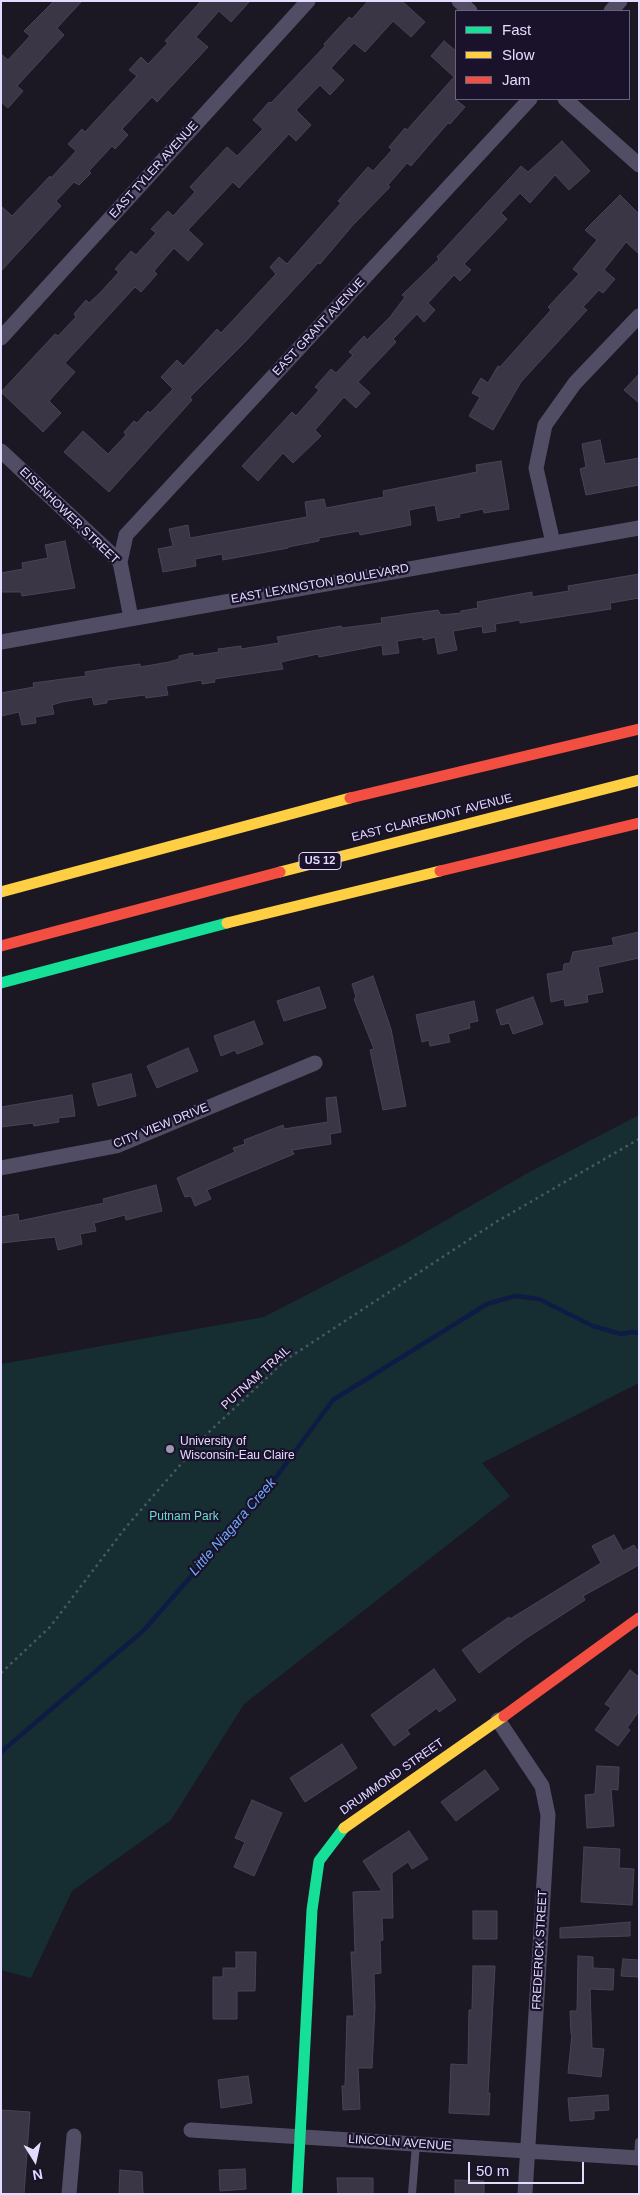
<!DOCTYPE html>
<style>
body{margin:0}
#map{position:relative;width:640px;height:2195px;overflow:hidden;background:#1b1824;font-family:Arial,sans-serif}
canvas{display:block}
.frame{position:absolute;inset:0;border:2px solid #e4dcfe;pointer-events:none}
.legend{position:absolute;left:455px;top:10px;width:175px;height:90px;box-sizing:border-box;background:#19122a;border:1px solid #6a637f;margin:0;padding:6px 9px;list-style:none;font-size:15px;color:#e4dcfe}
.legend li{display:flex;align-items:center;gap:10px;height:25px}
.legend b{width:25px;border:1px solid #6a637f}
.north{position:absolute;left:10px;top:2135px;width:50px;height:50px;-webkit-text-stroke:4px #19122a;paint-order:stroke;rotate:170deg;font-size:14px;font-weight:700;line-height:20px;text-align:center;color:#e4dcfe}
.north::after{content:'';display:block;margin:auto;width:18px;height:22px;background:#e4dcfe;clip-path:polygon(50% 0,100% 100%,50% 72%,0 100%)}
.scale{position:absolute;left:468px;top:2162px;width:116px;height:22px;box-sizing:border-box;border:2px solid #e4dcfe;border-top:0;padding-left:6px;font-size:15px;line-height:18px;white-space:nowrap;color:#e4dcfe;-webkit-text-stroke:4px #19122a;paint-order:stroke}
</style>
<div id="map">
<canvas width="640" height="2195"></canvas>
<div class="frame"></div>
<ul class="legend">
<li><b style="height:6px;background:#16e098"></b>Fast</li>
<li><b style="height:6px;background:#ffcf43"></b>Slow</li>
<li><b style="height:6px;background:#f24e42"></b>Jam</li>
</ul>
<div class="north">N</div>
<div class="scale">50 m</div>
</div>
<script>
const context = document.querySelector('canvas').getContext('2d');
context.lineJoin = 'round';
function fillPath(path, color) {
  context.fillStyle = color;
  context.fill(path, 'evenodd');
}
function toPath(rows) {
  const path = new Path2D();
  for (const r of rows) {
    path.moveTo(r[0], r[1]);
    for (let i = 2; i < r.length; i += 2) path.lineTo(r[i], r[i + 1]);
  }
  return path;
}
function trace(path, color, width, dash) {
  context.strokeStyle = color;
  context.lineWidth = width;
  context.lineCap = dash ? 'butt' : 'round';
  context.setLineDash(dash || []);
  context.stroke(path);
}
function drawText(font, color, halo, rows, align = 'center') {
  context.font = font + ' Arial,sans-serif';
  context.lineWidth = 4.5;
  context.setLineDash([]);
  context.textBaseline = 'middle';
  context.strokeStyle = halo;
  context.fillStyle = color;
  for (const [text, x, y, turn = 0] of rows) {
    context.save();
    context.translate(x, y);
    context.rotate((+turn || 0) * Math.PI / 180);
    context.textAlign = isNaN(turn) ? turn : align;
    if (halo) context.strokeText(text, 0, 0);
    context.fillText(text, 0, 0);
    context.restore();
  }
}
const green = toPath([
 [639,1115,639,1383,482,1463,510,1496,244,1704,171,1820,72,1891,31,1978,1,1970,1,1364,264,1317,405,1244,524,1175]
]);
const stream = toPath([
 [1,1752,144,1630,265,1492,333,1400,487,1304,515,1296,539,1299,593,1326,621,1334,632,1332,639,1333]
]);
const building = toPath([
 [54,1,82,1,57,28,64,35,17,86,23,91,8,108,1,102,1,54,8,60,30,36,24,31,54,1],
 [201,1,250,1,231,22,219,11,196,37,208,47,157,102,152,97,122,129,128,135,115,149,112,146,89,171,91,173,79,185,74,182,56,201,61,206,1,271,1,206,12,216,50,176,51,178,76,151,68,144,82,129,85,132,137,76,129,70,141,57,148,64,168,43,165,41,201,1],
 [368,1,402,1,425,22,411,37,393,21,365,52,354,43,331,68,344,80,330,95,320,85,296,110,311,125,296,141,289,134,239,188,233,182,188,230,203,244,188,261,174,248,154,271,157,274,141,292,135,287,65,363,75,372,49,401,61,413,43,432,1,392,55,334,58,336,76,317,74,314,86,300,89,303,100,293,119,272,115,269,131,251,136,255,156,233,151,229,168,211,173,216,195,192,190,187,227,147,237,156,263,129,253,120,269,102,271,103,325,46,324,44,349,17,352,19,368,1],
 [444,41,456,51,456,100,465,107,450,124,448,123,411,166,407,163,388,185,390,187,353,225,320,264,318,263,246,341,190,397,192,400,109,492,64,452,83,431,108,454,126,435,124,432,134,421,137,423,148,411,150,413,173,389,161,377,177,360,183,366,217,329,221,333,276,274,270,267,279,257,287,264,341,203,338,201,368,167,373,171,392,150,389,147,405,128,407,130,454,77,431,56,444,41],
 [562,141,590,171,569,190,555,175,530,203,520,193,501,213,507,219,464,264,471,270,460,281,454,275,428,303,435,310,424,322,417,314,393,339,396,342,358,382,370,393,356,408,344,397,315,430,321,436,293,463,283,453,258,481,242,466,292,412,296,416,319,390,315,387,331,369,336,373,353,355,349,352,364,336,367,340,390,317,405,297,402,295,439,259,437,257,521,166,528,172,562,141],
 [620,195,639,214,639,254,626,242,604,270,615,279,603,293,599,290,583,307,587,310,521,382,493,430,469,416,480,397,472,393,481,378,488,383,498,366,500,367,551,310,548,307,579,274,573,269,597,240,585,230,620,195],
 [639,374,639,403,624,390,639,374],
 [600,440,605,464,639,458,639,485,586,495,580,469,586,467,582,444,600,440],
 [501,461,509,509,484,513,483,509,459,514,460,517,438,521,435,505,409,510,411,525,360,535,359,531,319,538,319,541,288,547,288,548,223,560,222,554,195,559,196,566,163,572,158,549,173,546,169,529,188,525,190,538,307,517,305,502,324,499,326,508,384,497,383,491,477,472,476,465,501,461],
 [65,541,75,588,22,596,21,592,1,592,1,573,23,569,22,563,48,558,45,545,65,541],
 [639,574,639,598,610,603,611,609,520,623,520,620,495,624,496,631,483,633,482,626,453,631,457,650,438,654,435,637,423,640,423,637,397,641,399,653,383,655,382,645,319,657,318,654,281,662,283,669,214,679,215,682,202,684,202,680,166,686,168,695,146,698,145,695,107,700,107,703,94,705,92,697,62,702,52,705,54,714,35,717,36,723,22,725,19,712,1,716,1,693,34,687,33,683,86,676,85,672,110,668,140,664,140,667,169,662,179,659,179,656,193,653,193,656,219,652,218,649,241,646,241,649,279,643,277,637,341,626,342,628,382,623,381,618,438,610,441,615,461,613,461,611,478,608,477,602,532,592,532,597,569,591,568,586,639,574],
 [639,932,639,958,598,967,603,992,587,995,588,1002,565,1006,564,999,551,1002,547,974,563,971,564,964,570,963,573,952,614,945,612,938,639,932],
 [373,976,391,1029,406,1106,383,1110,370,1050,374,1049,354,999,356,997,352,984,373,976],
 [319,987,326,1008,284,1021,277,1001,319,987],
 [533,997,543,1024,513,1034,509,1023,501,1025,496,1010,533,997],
 [474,1001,478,1021,469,1023,470,1028,448,1034,450,1042,430,1046,429,1040,422,1042,416,1015,474,1001],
 [254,1021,263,1044,237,1054,235,1050,221,1056,214,1036,254,1021],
 [188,1048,198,1071,157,1088,147,1066,188,1048],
 [131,1074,136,1096,98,1106,92,1084,131,1074],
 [72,1095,75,1116,58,1118,59,1122,34,1126,33,1123,1,1127,1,1107,72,1095],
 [336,1097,341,1132,330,1134,331,1144,292,1150,294,1154,207,1190,211,1199,195,1206,191,1196,185,1197,177,1178,235,1152,233,1148,245,1144,244,1140,283,1125,284,1129,328,1122,326,1098,336,1097],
 [156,1185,162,1211,126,1220,125,1215,94,1223,96,1231,80,1234,82,1244,58,1250,55,1237,1,1243,1,1217,18,1214,19,1221,104,1203,103,1199,156,1185],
 [614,1535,623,1551,634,1545,639,1553,639,1565,583,1596,585,1600,525,1639,479,1673,462,1650,509,1617,510,1619,601,1563,592,1546,614,1535],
 [434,1669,456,1700,439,1712,437,1708,407,1730,410,1734,394,1746,371,1715,434,1669],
 [630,1670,639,1677,639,1711,627,1728,630,1730,618,1746,595,1730,611,1708,605,1704,630,1670],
 [342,1744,357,1768,305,1802,290,1778,342,1744],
 [597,1766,619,1767,618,1790,611,1789,614,1826,587,1828,585,1795,595,1794,597,1766],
 [485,1770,499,1789,456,1821,441,1802,485,1770],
 [252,1800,282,1813,254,1876,234,1867,245,1842,235,1838,252,1800],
 [409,1831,428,1859,412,1869,408,1862,392,1873,393,1918,382,1918,383,1940,380,1941,381,1973,374,1974,375,2007,372,2068,358,2068,360,2109,343,2110,342,2086,345,2086,347,2016,354,2016,351,1952,355,1952,353,1892,382,1891,363,1861,409,1831],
 [584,1847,620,1849,619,1868,634,1869,632,1905,581,1902,584,1847],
 [473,1911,497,1911,497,1939,473,1939,473,1911],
 [630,1922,630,1936,560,1938,560,1928,630,1922],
 [236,1952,256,1952,255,1991,237,1991,237,2019,213,2019,213,1977,223,1977,223,1968,236,1968,236,1952],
 [578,1956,593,1957,593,1968,614,1969,613,1990,590,1989,592,2048,604,2049,601,2077,568,2073,572,2034,571,2034,570,2011,577,2011,578,1956],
 [623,1959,639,1960,639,1977,621,1976,623,1959],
 [473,1966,495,1966,488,2093,490,2093,489,2115,449,2113,451,2064,468,2065,469,2010,472,2010,473,1966],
 [248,2076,252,2103,221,2108,218,2080,248,2076],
 [608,2095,609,2110,594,2111,594,2119,570,2121,568,2098,608,2095],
 [1,2110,30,2112,24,2194,1,2194,1,2110],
 [245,2169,246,2189,220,2191,219,2170,245,2169],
 [120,2170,142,2172,143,2194,119,2194,120,2170],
 [337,2178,373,2178,373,2194,338,2194,337,2178],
 [455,2180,484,2181,484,2194,455,2194,455,2180]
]);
const path = toPath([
 [1,1673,50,1627,126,1527,209,1432,287,1359,496,1222,639,1139]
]);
const lane = toPath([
 [638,2158,639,2142],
 [412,2194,416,2144]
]);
const street = toPath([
 [459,1,470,11],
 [611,11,620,1],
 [565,99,639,165],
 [1,338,308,1],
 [1,451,120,562,131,618],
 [553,543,536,468,545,425,575,383,639,316],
 [120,562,126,535,530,99],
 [1,642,639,528],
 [1,1168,116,1146,315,1063],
 [498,1720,542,1786,548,1815,525,2194],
 [191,2130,639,2158],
 [69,2194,74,2136]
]);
const fast = toPath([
 [1,983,227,923],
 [297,2194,312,1910,319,1861,344,1828]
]);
const slow = toPath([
 [280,872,639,780],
 [1,892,350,798],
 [227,923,440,871],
 [344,1828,504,1716]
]);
const jam = toPath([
 [350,798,639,729],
 [440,871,639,823],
 [1,946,280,872],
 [504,1716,639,1618]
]);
const markers = [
 [170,1449,5,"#9e97b2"]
];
const shields = [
 [320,861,42]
];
const shieldNames = [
 ["US 12",320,861]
];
const streetNames = [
 ["EAST TYLER AVENUE",154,170,-48],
 ["EAST GRANT AVENUE",319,327,-47],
 ["EISENHOWER STREET",69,516,44],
 ["EAST LEXINGTON BOULEVARD",320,584,-10],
 ["EAST CLAIREMONT AVENUE",432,818,-14],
 ["CITY VIEW DRIVE",161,1126,-22],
 ["PUTNAM TRAIL",256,1378,-42],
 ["DRUMMOND STREET",392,1777,-35],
 ["FREDERICK STREET",540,1950,-87],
 ["LINCOLN AVENUE",400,2143,4]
];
const poiNames = [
 ["University of",180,1442],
 ["Wisconsin-Eau Claire",180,1456]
];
const parkNames = [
 ["Putnam Park",184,1517]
];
const waterNames = [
 ["Little Niagara Creek",233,1527,-49]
];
fillPath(green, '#162e32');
trace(stream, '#0e1c45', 4.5);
fillPath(building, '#3a3646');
trace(building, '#494357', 1);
trace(path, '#4c5665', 2.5, [2.5, 4]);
trace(lane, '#514d65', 8);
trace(street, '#514d65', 15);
trace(fast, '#16e098', 11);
trace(slow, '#ffcf43', 11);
trace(jam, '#f24e42', 11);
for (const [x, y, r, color] of markers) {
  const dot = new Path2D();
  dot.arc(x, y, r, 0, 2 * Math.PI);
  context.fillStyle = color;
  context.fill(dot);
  trace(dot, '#19122a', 2);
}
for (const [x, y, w] of shields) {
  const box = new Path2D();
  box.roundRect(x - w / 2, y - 8.5, w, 17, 4);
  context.fillStyle = '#19122a';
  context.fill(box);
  trace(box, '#e4dcfe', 1);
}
drawText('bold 11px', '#e4dcfe', null, shieldNames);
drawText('12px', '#e4dcfe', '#19122a', streetNames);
drawText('12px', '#e4dcfe', '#19122a', poiNames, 'left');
drawText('12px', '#69ddcd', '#19122a', parkNames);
drawText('italic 14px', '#6ea9fa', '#19122a', waterNames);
</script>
